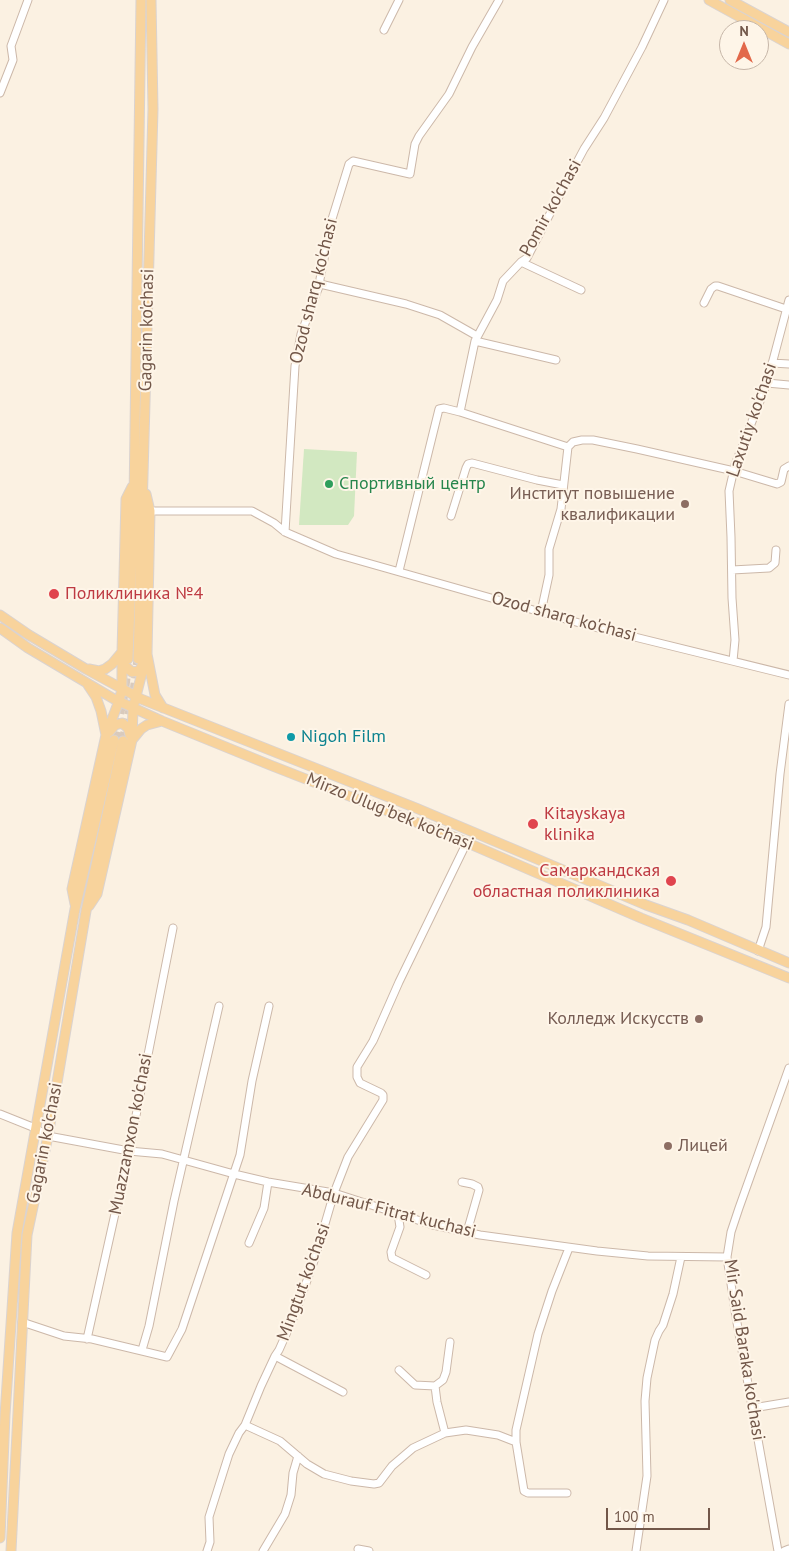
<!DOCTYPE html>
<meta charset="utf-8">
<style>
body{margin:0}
#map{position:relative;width:789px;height:1551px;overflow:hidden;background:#fbf1e2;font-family:"PT Sans",sans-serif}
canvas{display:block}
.north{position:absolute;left:719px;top:20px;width:50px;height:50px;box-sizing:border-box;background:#fef5e8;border:1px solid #c6b6a8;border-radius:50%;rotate:0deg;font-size:14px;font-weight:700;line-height:20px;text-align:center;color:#725749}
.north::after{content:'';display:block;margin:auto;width:18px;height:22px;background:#e2684a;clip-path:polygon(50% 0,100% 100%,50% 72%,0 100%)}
.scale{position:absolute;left:606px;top:1508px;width:104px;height:22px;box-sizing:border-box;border:2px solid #725749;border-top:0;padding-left:6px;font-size:15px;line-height:18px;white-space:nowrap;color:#725749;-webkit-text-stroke:4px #fef5e8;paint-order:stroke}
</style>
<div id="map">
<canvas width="789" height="1551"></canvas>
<div class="north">N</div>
<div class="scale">100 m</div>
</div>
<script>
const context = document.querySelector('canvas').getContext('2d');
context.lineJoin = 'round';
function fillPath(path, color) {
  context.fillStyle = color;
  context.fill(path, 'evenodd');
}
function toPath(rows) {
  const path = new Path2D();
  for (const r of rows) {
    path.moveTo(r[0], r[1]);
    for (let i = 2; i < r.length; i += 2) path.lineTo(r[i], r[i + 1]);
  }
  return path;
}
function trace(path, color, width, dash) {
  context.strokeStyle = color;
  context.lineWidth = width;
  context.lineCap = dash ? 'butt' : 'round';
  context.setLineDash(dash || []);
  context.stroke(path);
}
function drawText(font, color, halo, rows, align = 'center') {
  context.font = font + ' "PT Sans",sans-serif';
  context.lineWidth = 4;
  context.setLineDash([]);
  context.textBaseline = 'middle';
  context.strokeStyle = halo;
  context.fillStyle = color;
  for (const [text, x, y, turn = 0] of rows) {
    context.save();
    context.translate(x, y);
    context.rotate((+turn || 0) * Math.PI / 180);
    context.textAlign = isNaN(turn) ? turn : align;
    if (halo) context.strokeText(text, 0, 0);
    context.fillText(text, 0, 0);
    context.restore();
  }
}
const green = toPath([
 [304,449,357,452,354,516,348,525,299,525]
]);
const majorTunnel = toPath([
 [134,692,138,659],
 [114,740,124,694,128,662],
 [123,741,131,705]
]);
const minor = toPath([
 [384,30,399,0],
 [0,93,13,60,11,46,28,0],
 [521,262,581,290],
 [320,284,406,304,440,315,477,336],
 [704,303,711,289,715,286,718,286,786,309],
 [475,341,556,360],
 [772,363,789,364],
 [767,383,789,385],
 [460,412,475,341,497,300,503,281,521,262,527,258,568,179,584,149,604,118,642,47,664,0],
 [150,511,252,511,274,523,285,532,336,554,590,626,789,675],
 [451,516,466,468,468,464,472,463,537,480,563,485],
 [285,532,295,366,301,334,320,284,320,279,332,219,349,164,353,161,410,174,415,144,419,136,449,94,472,47,499,0],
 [732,570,769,568,775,563,776,550],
 [399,571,439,409,444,408,460,412,568,447],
 [541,612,549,575,549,549,561,509,568,447,573,442,582,440,593,440,637,449,734,471,777,484,781,482,784,469,789,466],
 [733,661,735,640,732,598,731,537,729,491,735,465,767,383,789,300],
 [758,951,766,927,780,774,789,704],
 [0,1114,35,1128,48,1136,129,1151,162,1154,234,1174,268,1182,334,1193,433,1225,480,1235,597,1251,648,1256,727,1257],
 [462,1182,472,1184,478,1187,479,1190,467,1232],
 [398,1214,400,1227,391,1252,392,1258,426,1275],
 [249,1243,264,1208,268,1182],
 [22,1322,64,1336,92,1339,167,1357,182,1329,240,1155,252,1081,269,1006],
 [87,1339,129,1151,173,928],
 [142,1350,149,1326,174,1201,219,1006],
 [275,1356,343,1392],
 [399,1370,415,1385,435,1386],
 [753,1408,789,1402],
 [245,1425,280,1441,307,1464,324,1474,351,1481,374,1484,379,1483,392,1466,413,1448,445,1433,466,1430,498,1435,516,1442],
 [445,1433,437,1402,435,1386,443,1380,446,1372,450,1342],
 [567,1493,528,1493,524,1491,516,1442,516,1430,538,1334,552,1291,569,1248],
 [358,1549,369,1551],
 [207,1551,210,1542,209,1517,229,1454,239,1433,245,1425,261,1386,275,1356,279,1350,295,1314,315,1258,334,1193,348,1157,383,1100,383,1095,381,1093,360,1083,357,1077,357,1067,373,1041,399,982,467,842],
 [263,1551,285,1514,291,1495,293,1473,298,1456],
 [636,1551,647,1476,645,1401,647,1378,655,1340,659,1331,663,1325,673,1294,681,1257],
 [778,1551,736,1317,727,1257,731,1232,739,1208,789,1068],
 [784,1551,789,1549]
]);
const major = toPath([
 [709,0,789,44],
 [730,0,789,32],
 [146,494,150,511,147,654,155,695,163,708],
 [0,615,29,635,86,669,141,699,416,808,646,905,688,920,789,963],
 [0,628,28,648,114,699,162,721,270,765,454,837,641,918,789,978],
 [128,659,134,500,141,0],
 [138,659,153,109,151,0],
 [124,660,125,666,132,672,139,671,143,664],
 [89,669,99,671,105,669,112,664,122,652,126,499,132,487],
 [109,732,115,725,122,723,128,728,130,735],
 [106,735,119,701,122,689,122,652],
 [132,740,133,708,146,657],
 [75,904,72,889,106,735,101,711,96,697,88,685],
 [89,906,97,894,132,740,141,729,147,725,162,721],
 [0,1538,5,1415,17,1233,75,909,114,740],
 [11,1551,27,1235,48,1136,86,911,123,741]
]);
const markers = [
 [329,484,5,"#2e9e5b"],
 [685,504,5,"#8d6e63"],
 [54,594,6,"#e0444e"],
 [291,737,5,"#0f9aa8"],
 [533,824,6,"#e0444e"],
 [671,881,6,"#e0444e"],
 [699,1019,5,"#8d6e63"],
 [668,1146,5,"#8d6e63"]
];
const streetNames = [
 ["Pomir ko'chasi",551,208,-61],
 ["Ozod sharq ko'chasi",314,291,-76],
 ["Gagarin ko'chasi",147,330,-89],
 ["Laxutiy ko'chasi",752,420,-71],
 ["Ozod sharq ko'chasi",564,617,15],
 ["Mirzo Ulug'bek ko'chasi",390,812,22],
 ["Muazzamxon ko'chasi",131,1134,-79],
 ["Gagarin ko'chasi",45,1143,-79],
 ["Abdurauf Fitrat kuchasi",389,1211,14],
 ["Mingtut ko'chasi",304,1282,-70],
 ["Mir Said Baraka ko'chasi",744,1350,81]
];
const leisureNames = [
 ["Спортивный центр",339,484]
];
const educationNames = [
 ["Институт повышение",675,494],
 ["квалификации",675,515],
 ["Колледж Искусств",689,1019],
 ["Лицей",678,1146,"left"]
];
const healthNames = [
 ["Поликлиника №4",65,594],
 ["Kitayskaya",544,814],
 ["klinika",544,835],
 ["Самаркандская",660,871,"right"],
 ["областная поликлиника",660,892,"right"]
];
const cultureNames = [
 ["Nigoh Film",301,737]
];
fillPath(green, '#d2e8c1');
trace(majorTunnel, '#d9cabc', 9, [9, 4.5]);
trace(minor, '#ccb8a9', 9);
trace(major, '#dad3d0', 11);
trace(minor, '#fff', 7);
trace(major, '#f8d39c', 9);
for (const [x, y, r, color] of markers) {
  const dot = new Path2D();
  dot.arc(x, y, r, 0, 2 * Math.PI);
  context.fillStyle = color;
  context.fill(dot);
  trace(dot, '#fef5e8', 2);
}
drawText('18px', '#725749', '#fef5e8', streetNames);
drawText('18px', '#27864d', '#fef5e8', leisureNames, 'left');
drawText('18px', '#785e54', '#fef5e8', educationNames, 'right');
drawText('18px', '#be3a42', '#fef5e8', healthNames, 'left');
drawText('18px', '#0d838f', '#fef5e8', cultureNames, 'left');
</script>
